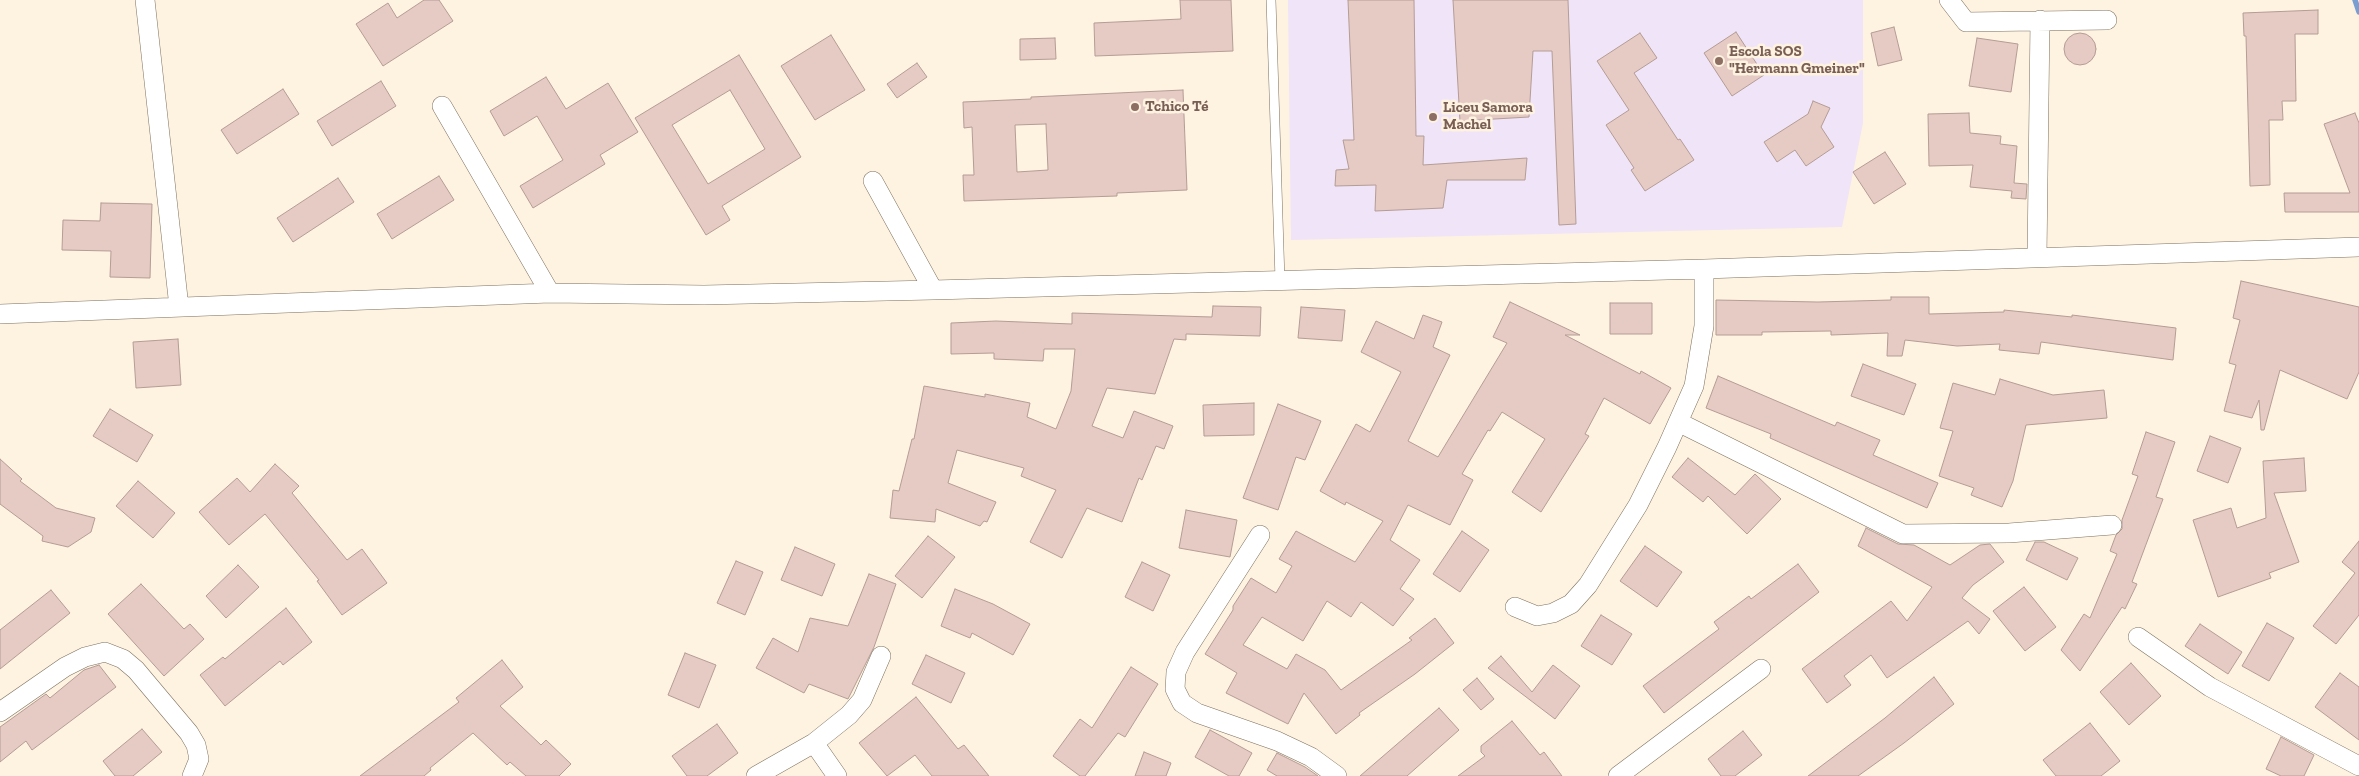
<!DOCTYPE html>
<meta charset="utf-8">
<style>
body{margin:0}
canvas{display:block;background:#fef2e1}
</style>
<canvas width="2359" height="776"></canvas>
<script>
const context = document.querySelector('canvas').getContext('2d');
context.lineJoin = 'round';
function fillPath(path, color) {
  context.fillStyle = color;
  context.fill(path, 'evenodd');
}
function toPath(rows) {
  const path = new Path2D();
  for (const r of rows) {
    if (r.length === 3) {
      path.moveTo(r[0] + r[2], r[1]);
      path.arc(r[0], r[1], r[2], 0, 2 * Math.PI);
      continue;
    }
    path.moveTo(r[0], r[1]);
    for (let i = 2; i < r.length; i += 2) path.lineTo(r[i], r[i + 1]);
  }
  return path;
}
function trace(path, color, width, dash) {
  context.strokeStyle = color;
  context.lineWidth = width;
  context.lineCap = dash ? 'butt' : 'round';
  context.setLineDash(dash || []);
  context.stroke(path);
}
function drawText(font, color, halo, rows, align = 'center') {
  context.font = font + ' "Zilla Slab",serif';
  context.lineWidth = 5;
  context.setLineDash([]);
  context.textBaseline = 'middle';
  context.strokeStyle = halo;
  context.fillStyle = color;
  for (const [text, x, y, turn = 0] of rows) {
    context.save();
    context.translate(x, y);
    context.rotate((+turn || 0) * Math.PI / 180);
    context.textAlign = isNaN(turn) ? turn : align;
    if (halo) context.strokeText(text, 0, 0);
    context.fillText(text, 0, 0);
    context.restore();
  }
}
const education = toPath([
 [1288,0,1863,0,1863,123,1842,227,1291,240]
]);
const stream = toPath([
 [2355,0,2359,12]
]);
const building = toPath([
 [424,0,439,0,453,21,383,66,356,24,388,3,397,18,424,0],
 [1180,0,1231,0,1233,51,1095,56,1094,23,1181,19,1180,0],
 [1348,0,1414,0,1416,136,1424,136,1423,165,1527,158,1525,180,1447,180,1443,208,1375,211,1376,185,1335,186,1336,170,1349,169,1343,140,1354,140,1348,0],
 [1453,0,1568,0,1576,224,1559,225,1552,51,1533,51,1529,117,1460,121,1453,0],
 [2318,10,2318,34,2295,34,2296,101,2282,101,2283,120,2269,120,2270,185,2250,186,2246,36,2244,36,2243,13,2318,10],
 [1894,27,1902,60,1878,66,1871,33,1894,27],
 [1736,32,1764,75,1732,96,1704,53,1736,32],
 [1640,33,1657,58,1634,73,1678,140,1680,139,1694,160,1645,191,1631,170,1634,168,1606,125,1629,110,1597,61,1640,33],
 [2080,49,16],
 [831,35,865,90,815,120,781,66,831,35],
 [1055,38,1056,59,1020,60,1020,39,1055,38],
 [1977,38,2018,44,2011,92,1969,86,1977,38],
 [739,55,801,157,722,206,730,220,706,235,635,118,739,55],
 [730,90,765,149,708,184,672,125,730,90],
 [917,63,927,77,897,98,887,84,917,63],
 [546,77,566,109,608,83,638,132,600,155,605,164,533,208,520,186,563,160,537,116,504,136,490,111,546,77],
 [381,81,396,106,332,146,317,121,381,81],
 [283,89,299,114,237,154,221,130,283,89],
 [1183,90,1187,190,1117,193,1117,196,964,201,963,175,974,175,972,127,964,128,963,102,1031,99,1031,97,1183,90],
 [1046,124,1048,170,1017,172,1015,125,1046,124],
 [1813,101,1830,108,1821,127,1834,147,1806,166,1795,150,1777,162,1764,142,1808,114,1813,101],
 [1969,113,1970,133,2001,136,2000,144,2017,146,2014,183,2027,184,2026,199,2011,198,2012,191,1970,187,1973,165,1929,166,1928,114,1969,113],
 [2355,113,2359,123,2359,212,2285,212,2284,193,2350,193,2324,124,2355,113],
 [1885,152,1906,184,1874,204,1853,172,1885,152],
 [439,176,454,200,392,239,377,214,439,176],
 [338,178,354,202,293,242,277,218,338,178],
 [101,203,152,204,150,278,110,277,111,251,62,250,63,220,100,221,101,203],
 [2241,281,2359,307,2359,372,2347,399,2280,370,2264,430,2261,430,2259,400,2252,418,2224,411,2236,365,2229,363,2240,320,2233,318,2241,281],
 [1891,297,1929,297,1929,314,2004,312,2004,310,2072,317,2072,315,2176,328,2173,360,2041,342,2039,354,1999,350,2000,344,1957,346,1905,340,1902,356,1887,356,1888,333,1831,335,1831,331,1762,332,1762,335,1716,335,1716,300,1818,302,1891,300,1891,297],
 [1510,302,1580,335,1565,335,1640,374,1641,371,1671,388,1650,424,1604,398,1585,434,1589,436,1541,512,1512,492,1545,439,1502,412,1490,431,1488,430,1462,474,1473,480,1450,525,1408,505,1390,540,1420,560,1400,589,1414,599,1393,626,1361,602,1351,617,1327,601,1303,641,1262,617,1243,645,1287,669,1296,654,1325,670,1341,690,1412,640,1409,638,1435,618,1454,643,1415,674,1359,713,1360,715,1336,734,1304,693,1288,724,1226,693,1237,673,1205,654,1233,610,1233,606,1251,578,1276,593,1292,566,1279,559,1296,531,1355,562,1383,521,1346,502,1345,505,1320,491,1356,424,1370,432,1401,372,1361,352,1376,321,1414,339,1423,315,1442,322,1433,347,1450,355,1408,441,1438,457,1507,343,1493,337,1510,302],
 [1610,303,1652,303,1652,334,1610,334,1610,303],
 [1213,306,1261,307,1260,336,1186,334,1186,340,1174,339,1155,394,1107,388,1092,426,1123,438,1134,411,1173,426,1164,449,1156,446,1142,480,1139,478,1122,522,1087,508,1062,558,1030,542,1056,490,1021,476,1024,468,957,450,948,483,996,502,987,522,984,521,980,526,936,509,935,522,890,518,893,490,899,491,912,439,914,439,924,386,985,397,985,394,1030,403,1027,417,1056,429,1071,391,1075,349,1044,349,1043,361,994,359,994,353,951,354,951,323,996,321,1072,324,1072,313,1212,317,1213,306],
 [1301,307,1345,310,1342,341,1298,338,1301,307],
 [178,339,181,385,136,388,133,342,178,339],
 [1863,364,1916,384,1904,415,1851,396,1863,364],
 [1718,376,1835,426,1837,422,1880,440,1873,455,1938,483,1927,508,1770,438,1771,434,1706,408,1718,376],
 [2000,379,2053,395,2104,390,2107,418,2026,425,2013,481,2002,507,1971,495,1974,488,1939,476,1953,431,1940,428,1953,383,1995,395,2000,379],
 [1254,403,1254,435,1204,436,1203,405,1254,403],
 [1278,404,1321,421,1305,460,1296,457,1278,510,1243,498,1278,404],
 [110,409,153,435,137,462,93,436,110,409],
 [2146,432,2175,442,2156,497,2163,499,2132,582,2137,584,2125,609,2122,607,2080,671,2061,650,2084,614,2090,618,2117,554,2110,551,2116,535,2122,529,2122,520,2138,476,2132,474,2146,432],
 [2210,436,2241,448,2228,483,2197,471,2210,436],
 [1688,458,1735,495,1755,474,1781,499,1747,534,1708,496,1703,502,1672,477,1688,458],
 [2304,458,2306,491,2274,493,2299,562,2269,573,2271,578,2218,597,2193,520,2231,508,2237,528,2266,518,2263,461,2304,458],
 [0,459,22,479,20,481,56,508,95,518,91,532,68,547,42,541,43,536,0,504,0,459],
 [275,464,299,486,292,493,347,560,362,549,387,583,342,615,317,581,319,580,265,514,229,545,199,512,237,478,250,492,275,464],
 [138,481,175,513,153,538,116,506,138,481],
 [1186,510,1237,520,1230,557,1179,548,1186,510],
 [1866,528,1898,544,1914,545,1950,565,1980,545,1990,544,2004,562,1973,585,1962,598,1990,619,1979,634,1968,621,1887,678,1871,655,1844,676,1851,685,1827,703,1802,669,1891,601,1907,621,1932,587,1858,546,1866,528],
 [1462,531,1489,550,1460,592,1433,574,1462,531],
 [928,536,955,557,922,598,895,576,928,536],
 [2359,541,2359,615,2336,644,2313,626,2355,573,2342,562,2359,541],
 [2035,542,2044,542,2078,558,2067,580,2026,560,2035,542],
 [1645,546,1682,572,1657,607,1620,581,1645,546],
 [795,547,835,564,822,596,781,580,795,547],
 [736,561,763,572,745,615,717,603,736,561],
 [1142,562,1170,575,1153,611,1125,597,1142,562],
 [1798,564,1819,592,1664,713,1643,686,1719,629,1714,622,1749,596,1751,599,1798,564],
 [238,565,259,587,226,618,206,596,238,565],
 [869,574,896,584,874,647,848,699,809,684,804,693,756,668,773,638,798,652,810,618,848,626,869,574],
 [141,584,184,629,190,624,204,639,164,676,108,614,141,584],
 [2024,587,2056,627,2025,651,1993,611,2024,587],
 [955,589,993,604,1030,624,1013,655,972,633,970,638,941,626,955,589],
 [51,590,70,613,0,669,0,630,51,590],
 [286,608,312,642,283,665,280,661,225,706,200,675,223,657,225,659,286,608],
 [1601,615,1632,634,1612,665,1581,646,1601,615],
 [2267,623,2294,638,2269,681,2242,666,2267,623],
 [2200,624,2242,652,2228,674,2185,646,2200,624],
 [685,653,716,665,699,708,668,695,685,653],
 [926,655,965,673,951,703,912,684,926,655],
 [1501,656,1532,692,1553,665,1580,686,1555,719,1488,668,1501,656],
 [502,660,523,687,500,706,541,745,546,740,571,764,559,776,526,776,510,762,507,765,473,733,430,768,431,770,424,776,360,776,459,702,456,698,502,660],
 [2131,663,2161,696,2129,725,2100,692,2131,663],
 [99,665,116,687,32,750,26,741,0,762,0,727,46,694,50,698,84,670,99,665],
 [1131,667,1158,684,1125,737,1118,733,1085,776,1080,776,1053,756,1080,719,1092,728,1131,667],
 [2340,673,2359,687,2359,740,2315,707,2340,673],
 [1934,677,1954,704,1904,743,1858,776,1808,776,1885,718,1934,677],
 [1477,678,1494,699,1481,710,1463,690,1477,678],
 [916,697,958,749,964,745,989,776,932,776,915,755,887,776,859,743,916,697],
 [1439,708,1459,730,1407,776,1360,776,1439,708],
 [1512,721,1540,755,1544,752,1562,776,1458,776,1485,756,1481,752,1481,746,1512,721],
 [2090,723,2120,761,2101,776,2056,776,2043,760,2090,723],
 [717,724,738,753,707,776,687,776,672,756,717,724],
 [142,729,162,752,133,776,115,776,103,761,142,729],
 [1210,730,1252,753,1239,776,1229,776,1195,757,1210,730],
 [1743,731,1762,755,1735,776,1721,776,1708,759,1743,731],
 [2281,737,2314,755,2304,776,2281,776,2266,769,2281,737],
 [1144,752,1171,763,1166,776,1135,776,1144,752],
 [1277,753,1305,767,1318,776,1277,776,1267,770,1277,753]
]);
const lane = toPath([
 [1271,0,1280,280]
]);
const street = toPath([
 [145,0,179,307],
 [1949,0,1966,22,2107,20],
 [442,106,550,293],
 [873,181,933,290],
 [2037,257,2040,20],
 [0,314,550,293,704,295,933,290,1704,269,2359,247],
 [1678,422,1903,534,2009,533,2112,525],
 [1260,535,1185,652,1176,672,1175,689,1182,703,1197,713,1277,741,1311,757,1337,776],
 [1515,607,1537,616,1553,613,1571,604,1588,585,1638,505,1667,447,1694,386,1704,326,1704,269],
 [2138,637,2210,687,2359,766],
 [0,712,65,667,85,657,105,652,123,659,136,670,189,733,196,745,199,759,192,776],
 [814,743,837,776],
 [756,776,814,743,849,715,862,700,881,656],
 [1618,776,1761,669]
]);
const markers = [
 [1719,61,5,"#8d6e63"],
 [1135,107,5,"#8d6e63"],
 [1433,117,5,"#8d6e63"]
];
const educationNames = [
 ["Escola SOS",1729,52],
 ["\"Hermann Gmeiner\"",1729,69],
 ["Tchico Té",1145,107],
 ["Liceu Samora",1443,108],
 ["Machel",1443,125]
];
fillPath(education, '#f0e4f9');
trace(stream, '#799fd1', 5.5);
fillPath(building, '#e5cbc4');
trace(building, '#b59c95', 1);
trace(lane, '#7e715f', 10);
trace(street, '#7e715f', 20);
trace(lane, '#fff', 9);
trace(street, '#fff', 19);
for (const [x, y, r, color] of markers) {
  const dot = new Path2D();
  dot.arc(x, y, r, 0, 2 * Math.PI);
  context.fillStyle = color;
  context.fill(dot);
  trace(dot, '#fef2e1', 2);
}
drawText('bold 15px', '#785e54', '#fef2e1', educationNames, 'left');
</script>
